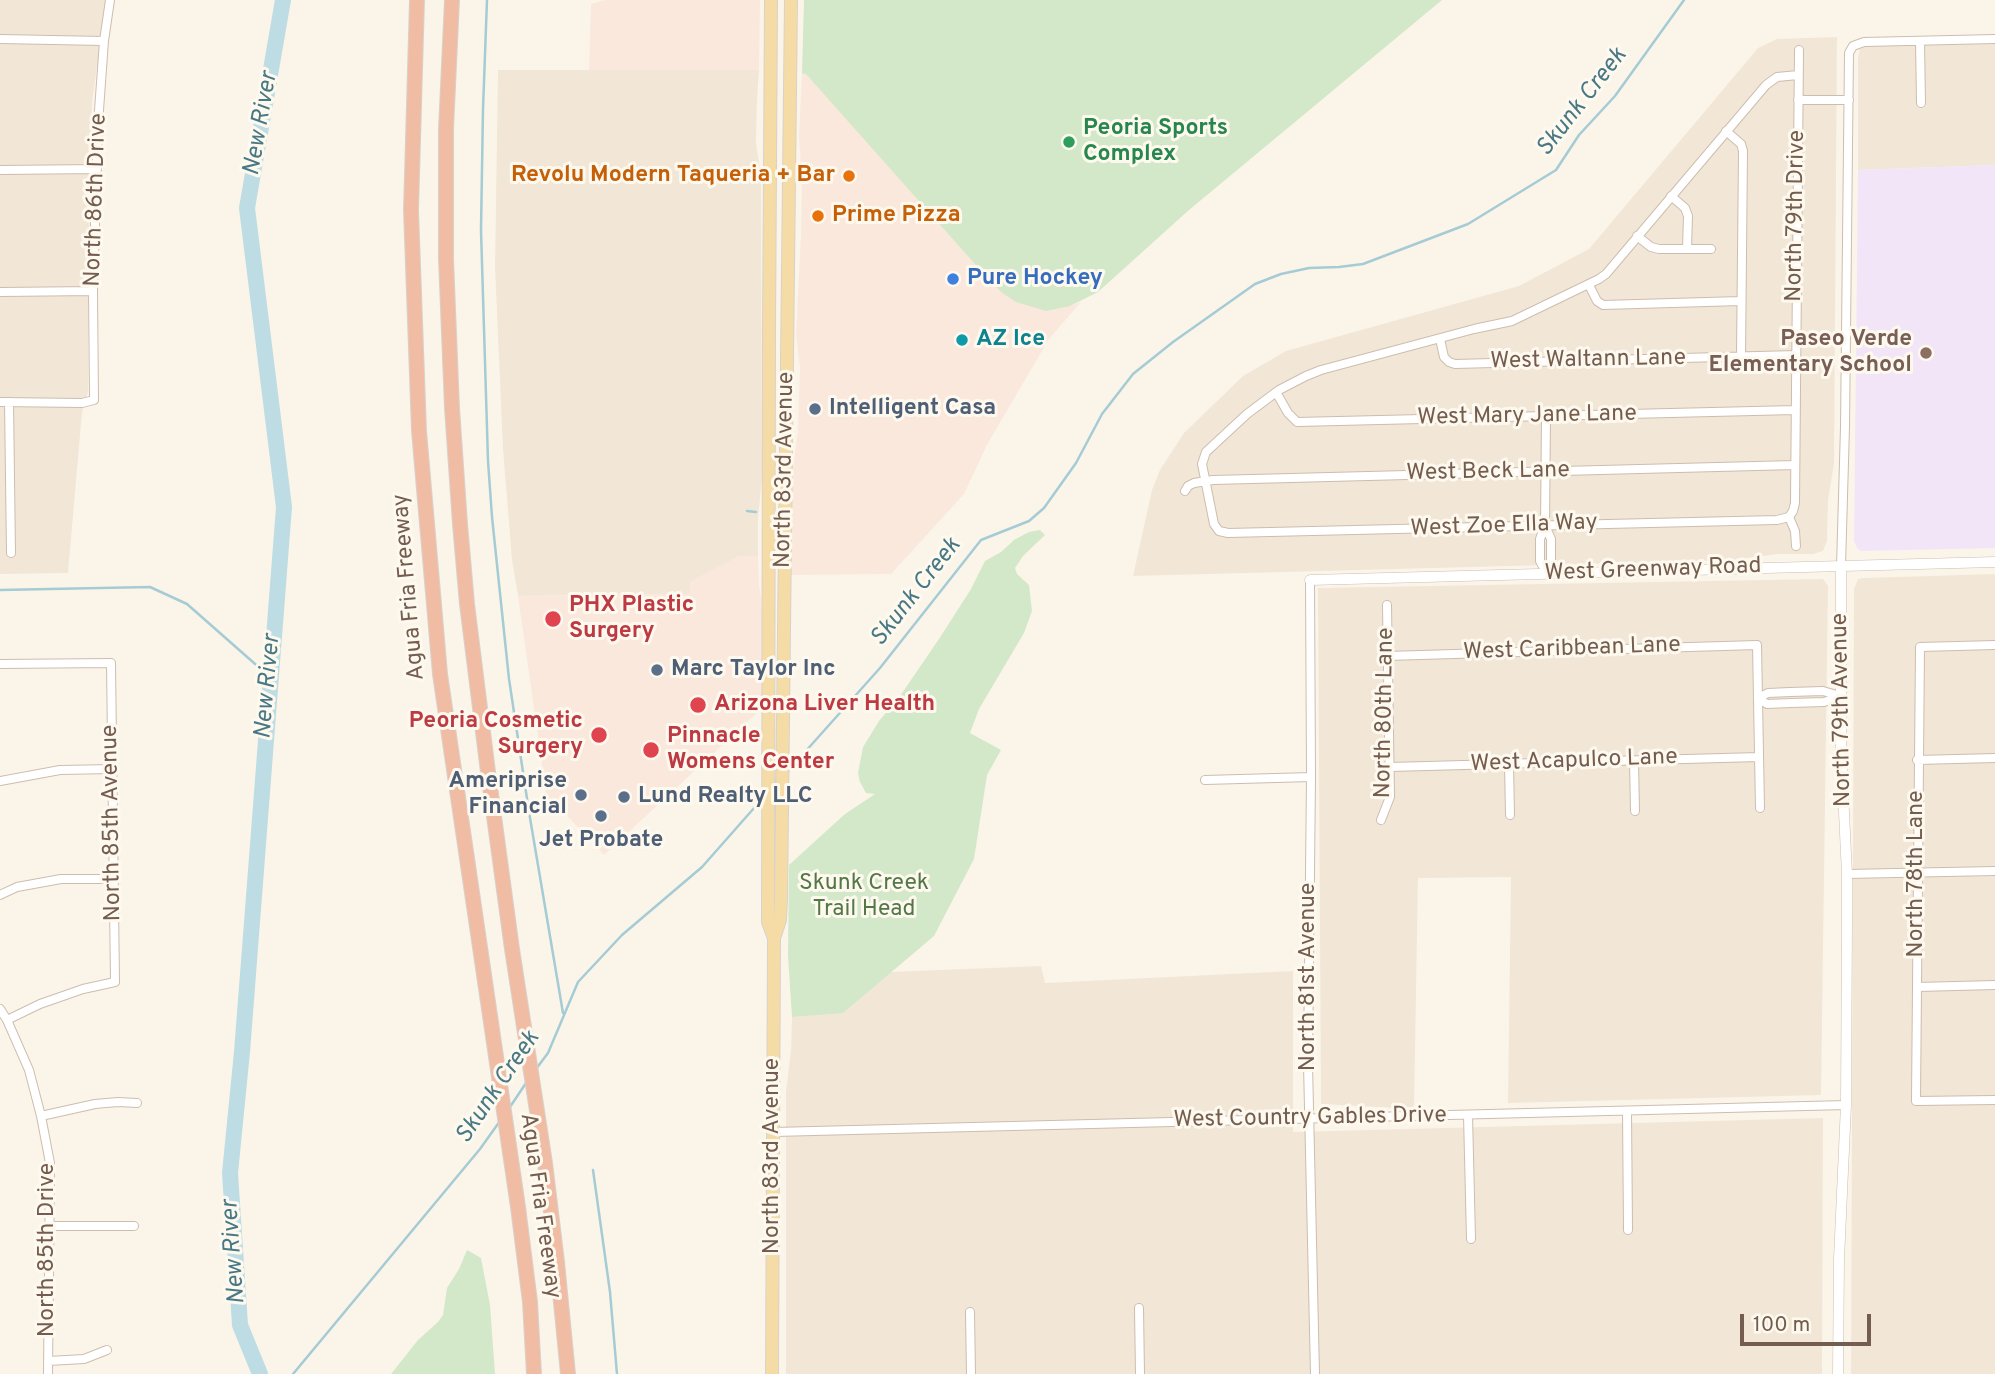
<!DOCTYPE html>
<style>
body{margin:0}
#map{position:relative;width:1995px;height:1374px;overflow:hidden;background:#fbf5e9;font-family:Overpass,sans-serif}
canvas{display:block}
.scale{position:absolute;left:1740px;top:1314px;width:131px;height:32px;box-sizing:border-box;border:4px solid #745d4e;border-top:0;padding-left:9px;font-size:21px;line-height:24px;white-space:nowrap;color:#745d4e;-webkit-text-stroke:5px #fef9ef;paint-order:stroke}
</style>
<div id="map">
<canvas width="1995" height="1374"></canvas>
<div class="scale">100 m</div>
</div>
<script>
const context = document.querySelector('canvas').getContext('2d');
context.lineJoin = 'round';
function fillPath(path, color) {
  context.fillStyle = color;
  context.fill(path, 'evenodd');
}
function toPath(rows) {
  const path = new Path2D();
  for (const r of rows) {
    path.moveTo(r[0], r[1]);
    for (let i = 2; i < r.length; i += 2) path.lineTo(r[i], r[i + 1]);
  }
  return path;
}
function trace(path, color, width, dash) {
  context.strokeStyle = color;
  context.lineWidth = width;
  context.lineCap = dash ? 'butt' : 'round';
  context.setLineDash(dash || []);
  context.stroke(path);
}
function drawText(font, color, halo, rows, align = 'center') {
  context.font = font + ' Overpass,sans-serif';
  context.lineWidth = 6;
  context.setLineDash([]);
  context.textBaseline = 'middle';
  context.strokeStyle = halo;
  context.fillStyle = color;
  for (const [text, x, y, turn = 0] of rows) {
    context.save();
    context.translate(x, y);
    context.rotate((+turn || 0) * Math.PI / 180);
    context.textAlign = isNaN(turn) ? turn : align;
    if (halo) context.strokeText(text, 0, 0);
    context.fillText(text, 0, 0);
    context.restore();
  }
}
const residential = toPath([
 [0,0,106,0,92,103,88,276,88,392,82,412,68,573,0,574],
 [1837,37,1834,464,1828,500,1827,541,1823,551,1813,554,1777,554,1733,560,1133,576,1152,490,1160,470,1184,433,1243,376,1286,351,1519,286,1589,249,1758,48,1777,39],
 [1995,42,1995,165,1858,170,1858,59,1860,49,1868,45],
 [498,70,759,70,757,100,756,143,761,175,762,476,758,519,758,556,740,556,691,582,690,594,518,596,512,560,503,449,495,267],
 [1995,574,1995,1374,1851,1374,1854,589,1858,579,1863,578],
 [1823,579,1828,586,1821,1095,1508,1103,1511,877,1418,878,1414,1109,1321,1104,1318,588],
 [1041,966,1045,983,1293,971,1293,1132,1823,1118,1822,1374,786,1374,786,1092,791,1050,792,1017,843,1012,890,972]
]);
const commercial = toPath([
 [605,0,760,0,759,70,589,70,591,4],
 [802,73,806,73,981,271,1001,292,1070,306,1081,302,1049,339,988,443,964,494,891,574,790,575,792,476,798,430,800,368,796,335,801,235,802,182,799,136],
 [740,556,758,556,759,584,763,613,763,711,758,712,604,855,556,804,553,806,547,800,518,596,690,594,690,582]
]);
const education = toPath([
 [1995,165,1995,548,1861,551,1857,548,1854,541,1858,170]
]);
const green = toPath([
 [804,0,1442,0,1189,210,1098,292,1070,306,1046,311,1016,302,1001,292,981,271,806,74,802,73],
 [1040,530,1045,535,1023,556,1015,568,1017,574,1029,585,1032,611,1024,633,979,709,970,733,1001,750,987,775,974,859,934,936,843,1013,792,1017,788,956,789,865,845,814,875,794,866,793,860,782,858,773,863,747,879,721,900,696,939,639,971,589,985,561,1001,552,1014,540,1029,532],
 [467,1250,481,1258,490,1305,495,1374,391,1374,418,1340,438,1322,443,1315,447,1288,459,1269]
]);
const stream = toPath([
 [487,0,483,109,481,230,488,461,492,517,509,679,529,812,563,1013],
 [747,511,756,512],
 [0,590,150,587,187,604,271,678],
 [788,771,880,668,981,540,1029,521,1044,508,1076,463,1102,414,1133,374,1173,342,1255,284,1281,274,1309,268,1339,267,1363,264,1468,224,1556,170,1579,135,1615,96,1684,0],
 [536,1069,548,1053,578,982,622,935,702,867,762,799],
 [510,1107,526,1083],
 [593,1170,610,1292,617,1374],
 [293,1374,480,1149,500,1121]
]);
const river = toPath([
 [260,1374,240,1325,230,1173,242,1052,284,507,247,208,283,0]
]);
const minor = toPath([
 [0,39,104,41],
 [1920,41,1921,103],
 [1798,100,1849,100],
 [1726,131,1741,144,1743,151,1741,357],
 [0,170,97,169],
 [1671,196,1685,208,1688,216,1687,249],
 [1637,236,1651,247,1659,249,1711,249],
 [1589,285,1597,301,1603,305,1741,301],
 [0,292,93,291],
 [1440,339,1444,357,1449,362,1455,364,1796,355],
 [1276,392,1288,413,1297,422,1795,410],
 [0,402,82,403,94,400,93,291,98,124,104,41,110,0],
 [9,402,11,553],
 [1546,416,1545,526,1540,539,1540,561,1547,574],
 [1185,491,1188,486,1194,483,1213,480,1795,465],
 [1789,517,1777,520,1228,533,1219,531,1214,524,1202,464,1206,452,1247,414,1279,390,1306,376,1321,370,1474,329,1512,321,1599,279,1606,274,1766,85,1777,77,1798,75],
 [1789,517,1793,511,1795,503,1799,50],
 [1789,517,1795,531,1796,546],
 [1545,526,1551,539,1551,561,1547,574],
 [1841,566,1845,427,1849,53,1853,46,1864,42,1995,39],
 [1310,580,1311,777,1308,1064,1315,1374],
 [1995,645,1920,647,1916,1101,1995,1100],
 [1387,656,1757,645,1760,808],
 [0,664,111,663,115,982,83,989,40,1004,7,1020],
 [1758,698,1767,704,1791,703,1824,702,1842,696],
 [1758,698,1768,693,1790,692,1823,691,1840,696],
 [1917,760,1995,758],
 [1634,761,1635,811],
 [1509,764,1510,815],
 [1390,767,1759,757],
 [1205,780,1311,777],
 [0,781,60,770,112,769],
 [1381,820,1390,797,1387,605],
 [1847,874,1995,871],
 [0,895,17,887,61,879,114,879],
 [1917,987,1995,985],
 [0,1009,7,1020,29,1070,41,1116,50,1163,48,1374],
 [1627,1111,1628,1230],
 [1468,1115,1471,1239],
 [41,1116,95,1104,118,1102,137,1103],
 [774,1132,1846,1105],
 [49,1226,134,1226],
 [1139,1308,1140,1374],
 [970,1312,971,1374],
 [48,1361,84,1359,107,1350]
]);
const tertiary = toPath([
 [1310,580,1995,562],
 [1838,1374,1839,1259,1846,1105,1847,920,1847,874,1841,751,1841,566]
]);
const primary = toPath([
 [771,0,769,331,768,922,774,938],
 [772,1374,774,938,780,920,781,899,791,0]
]);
const motorway = toPath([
 [417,0,411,210,419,431,440,674,518,1207,530,1302,534,1374],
 [452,0,446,129,446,259,452,408,460,524,467,604,488,772,512,949,545,1163,557,1262,568,1374]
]);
const markers = [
 [1069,142,7,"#2e9e5b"],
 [849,176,7,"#e8710a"],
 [818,216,7,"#e8710a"],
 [953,279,7,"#3f7fe0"],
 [962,340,7,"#0f9aa8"],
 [1926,353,7,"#8d6e63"],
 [815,409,7,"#5c6f8a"],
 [553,619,9,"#e0444e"],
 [657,670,7,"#5c6f8a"],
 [698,705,9,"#e0444e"],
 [599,735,9,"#e0444e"],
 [651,750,9,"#e0444e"],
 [581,795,7,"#5c6f8a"],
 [624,797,7,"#5c6f8a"],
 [601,816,7,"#5c6f8a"]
];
const leisureNames = [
 ["Peoria Sports",1083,129],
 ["Complex",1083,155]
];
const foodNames = [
 ["Revolu Modern Taqueria + Bar",835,176],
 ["Prime Pizza",832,216,"left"]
];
const streetNames = [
 ["North 86th Drive",97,200,-88],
 ["North 79th Drive",1797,216,-89],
 ["West Waltann Lane",1588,361,-1],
 ["West Mary Jane Lane",1527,417,-1],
 ["North 83rd Avenue",786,470,-89],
 ["West Beck Lane",1488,473,-1],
 ["West Zoe Ella Way",1504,527,-2],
 ["West Greenway Road",1653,571,-2],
 ["Agua Fria Freeway",410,587,-95],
 ["West Caribbean Lane",1572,650,-2],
 ["North 79th Avenue",1843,710,-91],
 ["North 80th Lane",1386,713,-89],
 ["West Acapulco Lane",1574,762,-2],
 ["North 85th Avenue",113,823,-91],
 ["North 78th Lane",1917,874,-90],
 ["North 81st Avenue",1309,977,-90],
 ["West Country Gables Drive",1310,1119,-1],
 ["North 83rd Avenue",773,1156,-90],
 ["Agua Fria Freeway",539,1206,82],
 ["North 85th Drive",48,1250,-90]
];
const shopNames = [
 ["Pure Hockey",967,279]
];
const cultureNames = [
 ["AZ Ice",976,340]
];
const educationNames = [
 ["Paseo Verde",1912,340],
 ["Elementary School",1912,366]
];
const serviceNames = [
 ["Intelligent Casa",829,409],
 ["Marc Taylor Inc",671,670],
 ["Ameriprise",567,782,"right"],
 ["Financial",567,808,"right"],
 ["Lund Realty LLC",638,797],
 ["Jet Probate",601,841,"center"]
];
const healthNames = [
 ["PHX Plastic",569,606],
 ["Surgery",569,632],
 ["Arizona Liver Health",714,705],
 ["Peoria Cosmetic",583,722,"right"],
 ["Surgery",583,748,"right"],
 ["Pinnacle",667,737],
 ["Womens Center",667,763]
];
const parkNames = [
 ["Skunk Creek",864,884],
 ["Trail Head",864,910]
];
const waterNames = [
 ["Skunk Creek",1583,103,-52],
 ["New River",262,124,-80],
 ["Skunk Creek",917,593,-52],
 ["New River",269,687,-85],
 ["Skunk Creek",499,1088,-56],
 ["New River",235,1252,-94]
];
fillPath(residential, '#f2e7d7');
fillPath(commercial, '#fae8dd');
fillPath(education, '#f2e5f8');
fillPath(green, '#d3e8c8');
trace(stream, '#a5cbd5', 2.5);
trace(river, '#bedce4', 16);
trace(minor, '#cdbdaf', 10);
trace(tertiary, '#cdbdaf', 11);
trace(primary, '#d8d2cd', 14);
trace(motorway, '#d8d2cd', 16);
trace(minor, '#fff', 8);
trace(tertiary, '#fff', 10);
trace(primary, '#f5dca6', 12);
trace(motorway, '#f1bca4', 14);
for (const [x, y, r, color] of markers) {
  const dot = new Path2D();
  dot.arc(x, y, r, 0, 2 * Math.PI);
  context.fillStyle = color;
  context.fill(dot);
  trace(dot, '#fef9ef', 2.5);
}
drawText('bold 23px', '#27864d', '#fef9ef', leisureNames, 'left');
drawText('bold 23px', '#c56008', '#fef9ef', foodNames, 'right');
drawText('23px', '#745d4e', '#fef9ef', streetNames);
drawText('bold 23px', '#366cbe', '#fef9ef', shopNames, 'left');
drawText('bold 23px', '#0d838f', '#fef9ef', cultureNames, 'left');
drawText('bold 23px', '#785e54', '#fef9ef', educationNames, 'right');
drawText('bold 23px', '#4e5e75', '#fef9ef', serviceNames, 'left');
drawText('bold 23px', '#be3a42', '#fef9ef', healthNames, 'left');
drawText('23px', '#537846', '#fef9ef', parkNames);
drawText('italic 24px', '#497885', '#fef9ef', waterNames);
</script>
